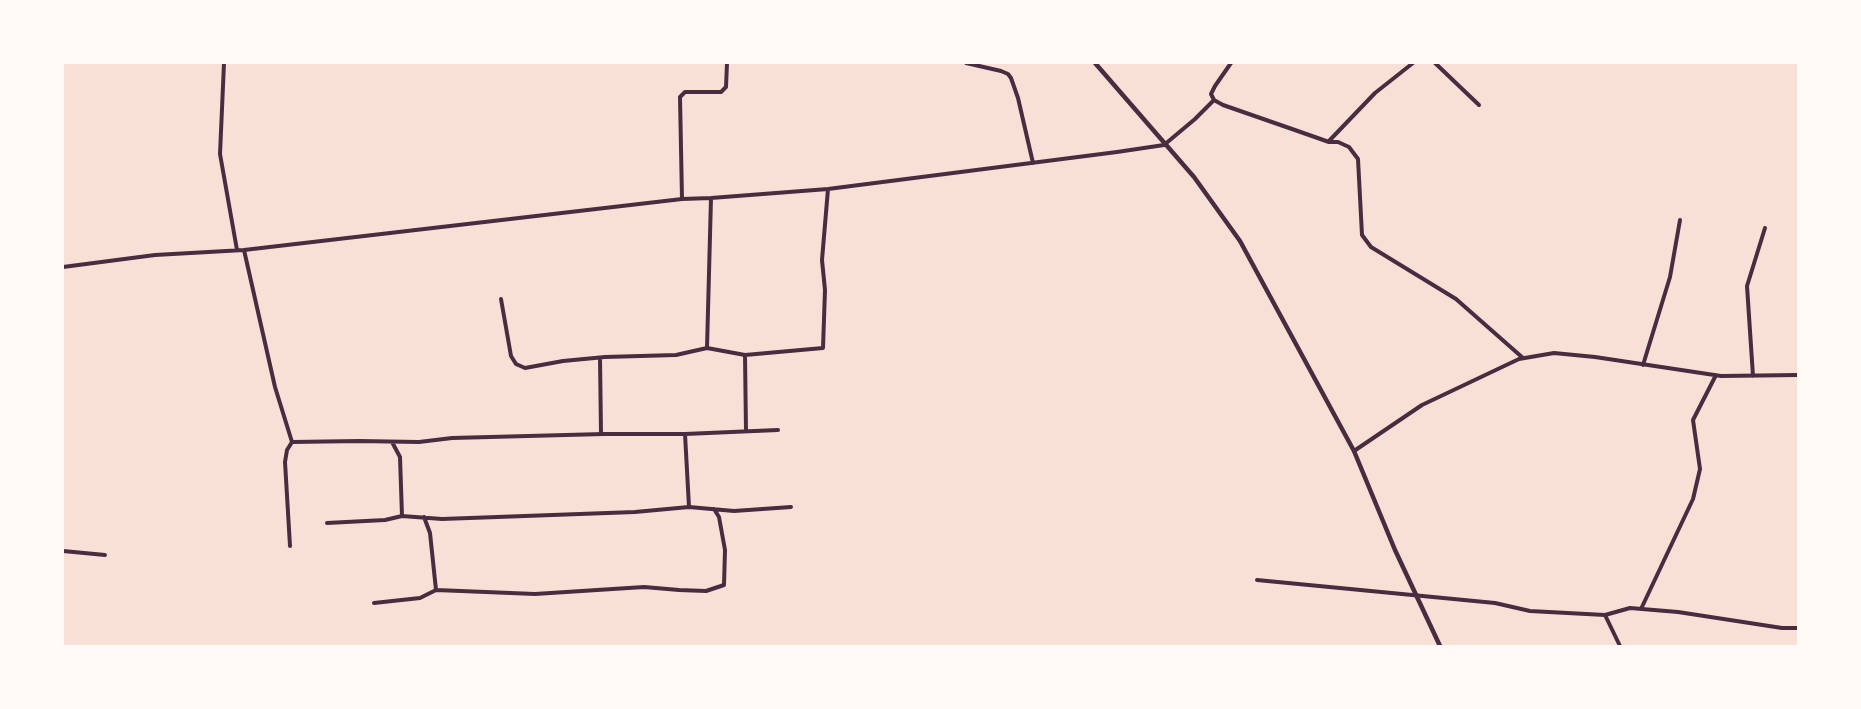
<!DOCTYPE html>
<style>
body{margin:0}
#map{position:relative;width:1861px;height:709px;overflow:hidden;background:#f7e1d7;font-family:"Alegreya Sans",sans-serif}
canvas{display:block}
.frame{position:absolute;inset:0;border:64px solid #fffaf5;pointer-events:none}
</style>
<div id="map">
<canvas width="1861" height="709"></canvas>
<div class="frame"></div>
</div>
<script>
const context = document.querySelector('canvas').getContext('2d');
context.lineJoin = 'round';
function toPath(rows) {
  const path = new Path2D();
  for (const r of rows) {
    path.moveTo(r[0], r[1]);
    for (let i = 2; i < r.length; i += 2) path.lineTo(r[i], r[i + 1]);
  }
  return path;
}
function trace(path, color, width, dash) {
  context.strokeStyle = color;
  context.lineWidth = width;
  context.lineCap = dash ? 'butt' : 'round';
  context.setLineDash(dash || []);
  context.stroke(path);
}
const minor = toPath([
 [224,63,220,154,237,250],
 [966,63,1001,71,1008,74,1011,78,1018,98,1033,163],
 [1231,63,1215,86,1211,94,1214,100,1223,105,1292,129,1329,142,1338,142,1349,147,1358,159,1362,235,1371,247,1456,299,1523,358],
 [1435,63,1479,105],
 [1329,141,1375,93,1413,63],
 [682,199,680,97,685,92,721,92,726,87,727,63],
 [244,250,275,387,292,442,287,450,285,462,290,546],
 [63,267,155,255,244,250,682,199,711,198,828,189,1117,152,1164,145,1195,119,1214,100],
 [501,299,511,356,516,364,525,368,563,361,605,357,676,355,707,348,745,355,823,348,825,290,822,260,828,189],
 [707,348,711,198],
 [745,355,746,431],
 [600,358,601,434],
 [1643,365,1670,277,1680,220],
 [1753,376,1747,286,1765,228],
 [685,434,689,507],
 [292,442,359,441,419,442,452,438,604,434,685,434,778,430],
 [392,442,400,457,402,516],
 [1354,451,1422,405,1519,359,1554,353,1595,357,1721,376,1798,375],
 [424,517,430,533,436,590],
 [327,523,385,520,402,516,442,519,635,512,689,507,734,511,791,507],
 [63,551,105,555],
 [1257,580,1495,603,1530,611,1605,615,1630,608,1678,612,1782,628,1798,628],
 [374,603,420,598,436,590,535,594,644,587,679,590,706,591,724,585,725,550,719,517,714,509],
 [1641,609,1693,499,1700,469,1693,420,1716,375],
 [1605,615,1620,646]
]);
const tertiary = toPath([
 [1095,63,1194,177,1240,241,1354,451,1395,550,1440,646]
]);
trace(minor, '#4a2c40', 4);
trace(tertiary, '#4a2c40', 4.5);
</script>
